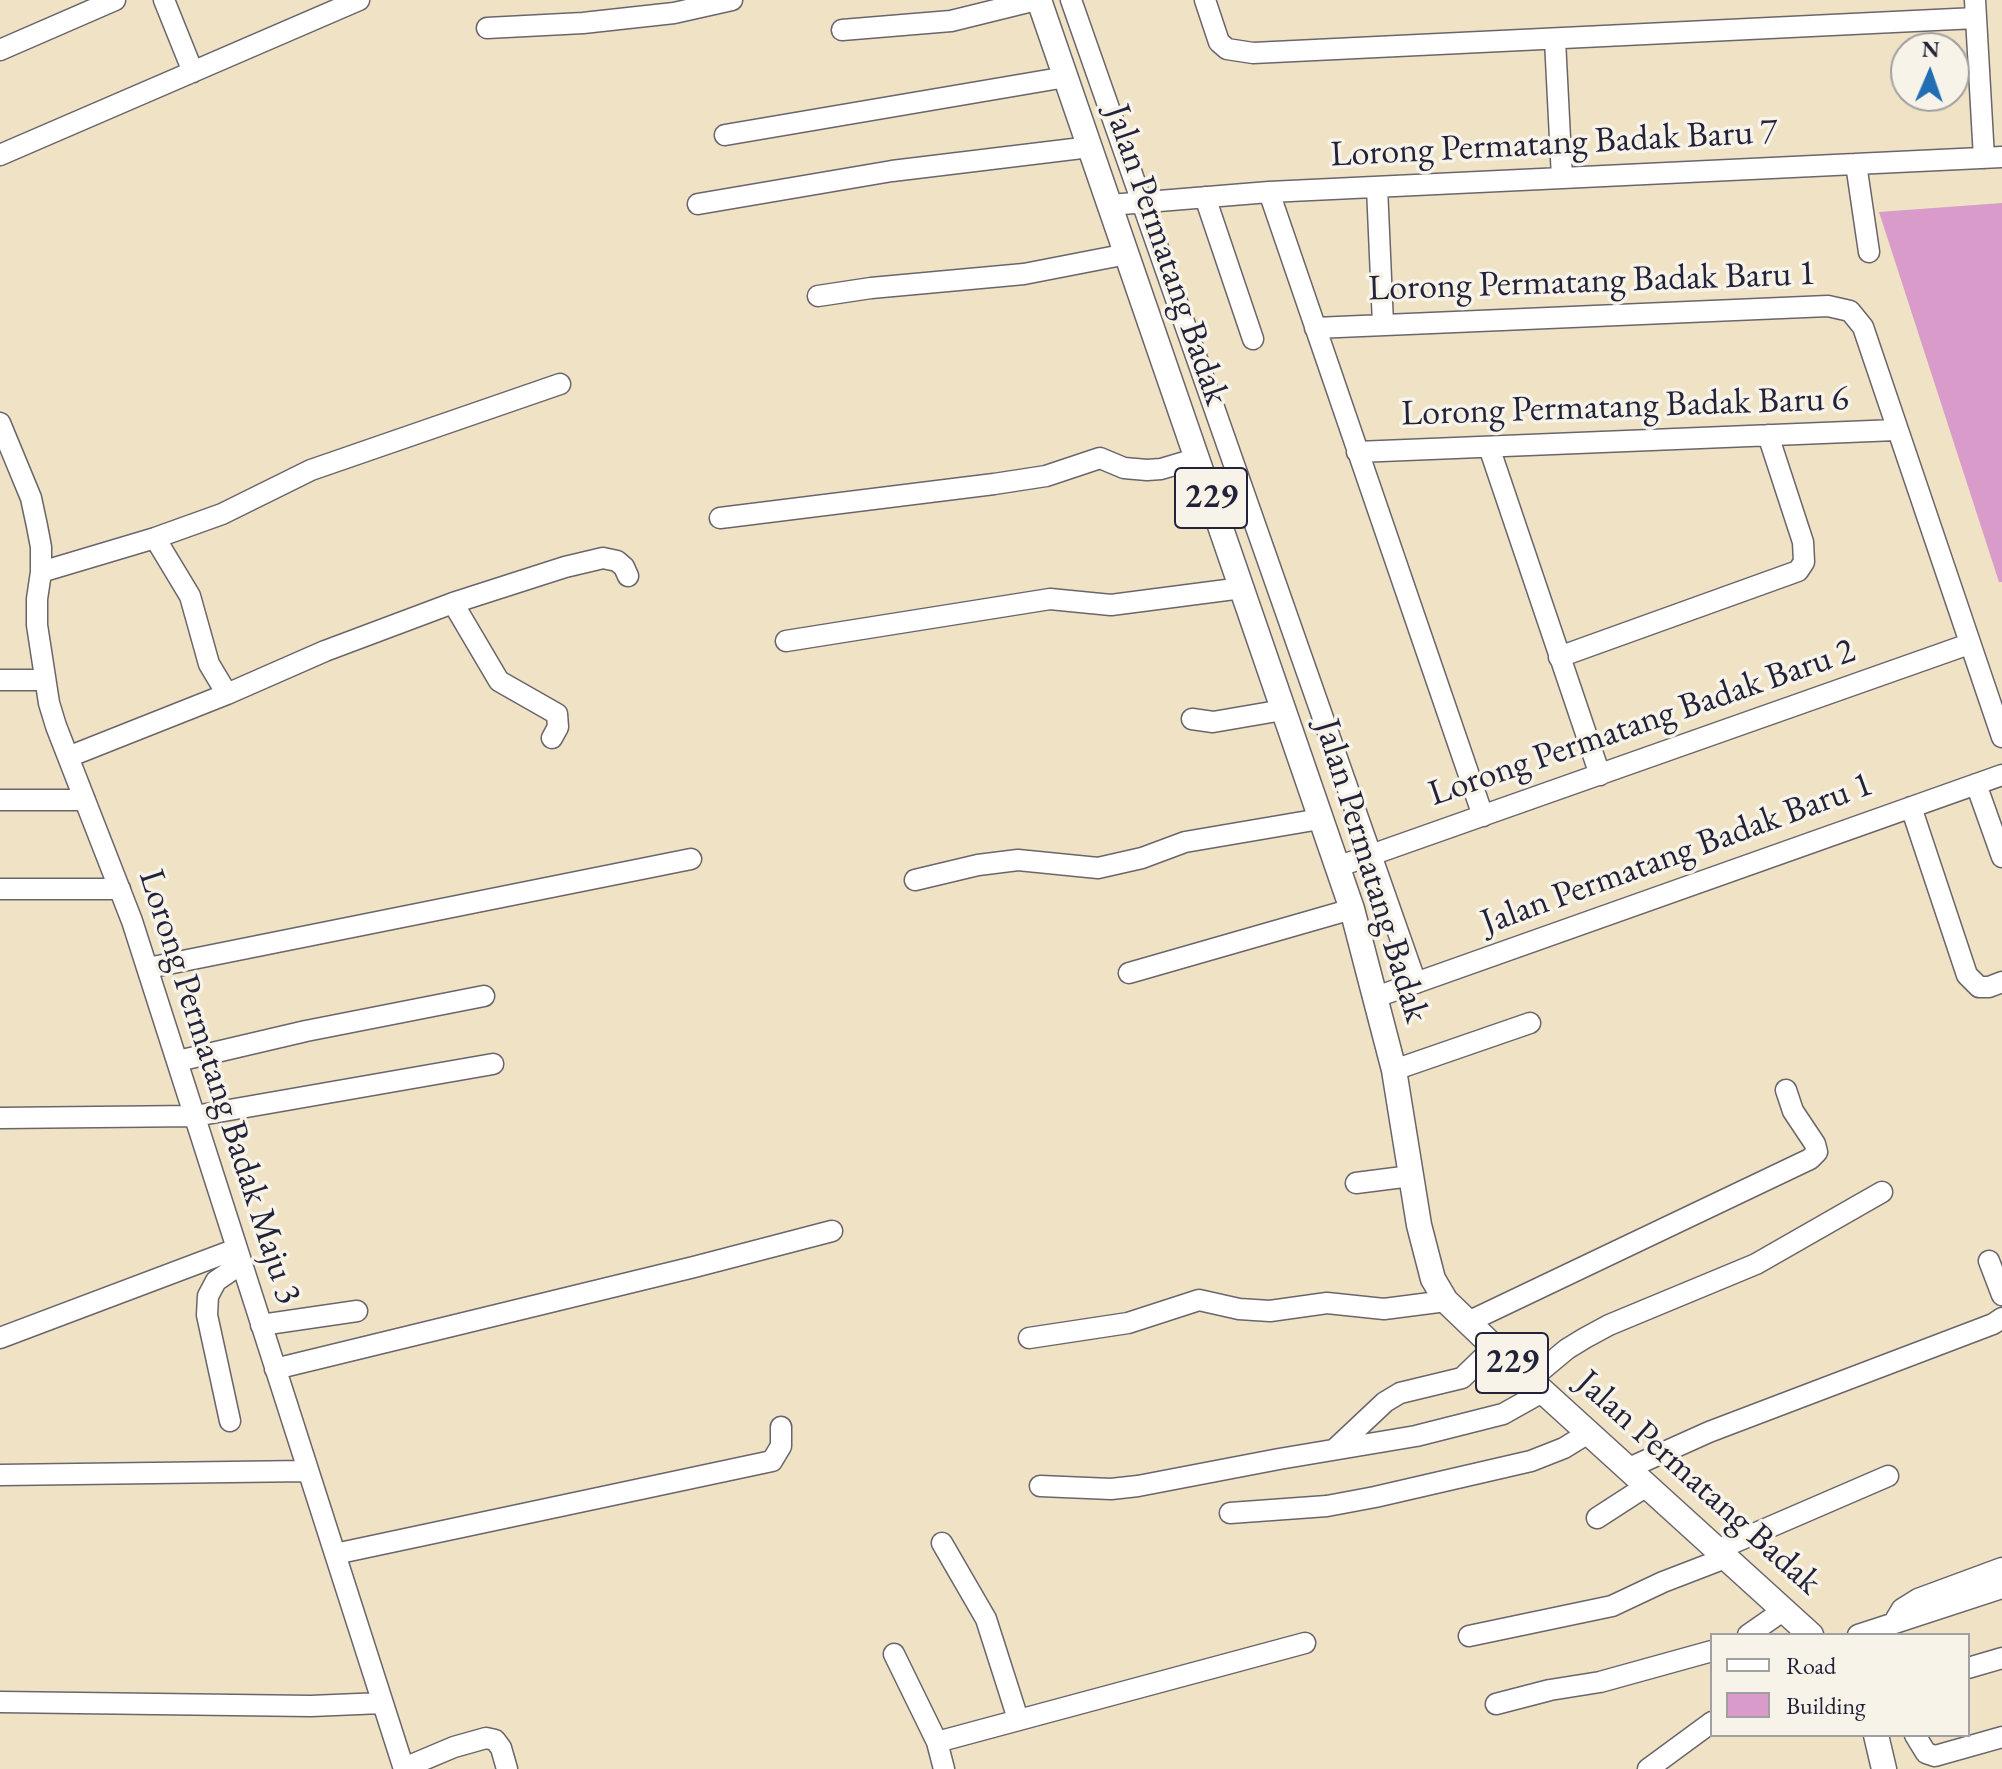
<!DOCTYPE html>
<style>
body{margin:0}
#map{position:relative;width:2002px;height:1769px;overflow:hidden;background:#efe2c5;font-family:"EB Garamond",serif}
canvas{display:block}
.legend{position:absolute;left:1710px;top:1633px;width:260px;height:104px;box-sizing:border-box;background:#f7f3e8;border:2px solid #a29fa3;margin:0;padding:10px 14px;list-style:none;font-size:24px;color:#22223b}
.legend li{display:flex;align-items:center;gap:16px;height:40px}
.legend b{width:40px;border:2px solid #a29fa3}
.north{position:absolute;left:1890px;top:32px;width:80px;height:80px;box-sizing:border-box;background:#f7f3e8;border:2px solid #a29fa3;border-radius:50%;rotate:2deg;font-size:22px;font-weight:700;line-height:32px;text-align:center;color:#22223b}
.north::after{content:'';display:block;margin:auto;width:28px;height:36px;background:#1f6fb2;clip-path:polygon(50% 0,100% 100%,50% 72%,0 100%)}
</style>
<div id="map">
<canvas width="2002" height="1769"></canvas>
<ul class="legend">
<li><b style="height:10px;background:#fff"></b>Road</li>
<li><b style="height:22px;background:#d99bc9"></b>Building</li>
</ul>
<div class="north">N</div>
</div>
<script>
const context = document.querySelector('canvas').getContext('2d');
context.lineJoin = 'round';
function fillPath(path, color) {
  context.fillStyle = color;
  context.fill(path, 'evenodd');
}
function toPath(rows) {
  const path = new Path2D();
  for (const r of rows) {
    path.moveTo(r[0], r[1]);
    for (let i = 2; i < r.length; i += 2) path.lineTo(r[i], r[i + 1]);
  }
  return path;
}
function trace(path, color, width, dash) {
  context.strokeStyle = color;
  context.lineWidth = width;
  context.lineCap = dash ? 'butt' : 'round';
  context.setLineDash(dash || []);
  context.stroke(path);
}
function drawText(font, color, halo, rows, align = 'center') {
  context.font = font + ' "EB Garamond",serif';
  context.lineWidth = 7;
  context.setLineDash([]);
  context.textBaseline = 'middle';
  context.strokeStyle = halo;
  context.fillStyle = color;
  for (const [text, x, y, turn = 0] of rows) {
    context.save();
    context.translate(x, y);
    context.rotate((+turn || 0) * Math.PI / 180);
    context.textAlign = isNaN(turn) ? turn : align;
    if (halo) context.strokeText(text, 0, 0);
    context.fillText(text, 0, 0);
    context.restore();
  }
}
const building = toPath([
 [2002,203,2002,582,1999,582,1879,212]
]);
const minor = toPath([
 [164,0,193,72],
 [1071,0,1416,983],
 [1205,0,1219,42,1227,49,1253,53,1976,18],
 [1975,0,1984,158],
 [487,28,583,23,674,13,732,0],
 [842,30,951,21,1036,0],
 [1555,40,1562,178],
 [0,50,115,0],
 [725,135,1066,77],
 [0,155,359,0],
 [1856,164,1869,252],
 [1377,187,1383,324],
 [1269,192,1483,816],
 [1205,197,1253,339],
 [698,204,892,171,1090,147],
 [1110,205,1269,192,2002,157],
 [818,296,871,288,1024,274,1127,254],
 [1315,328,1828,306,1850,311,1863,327,2002,737],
 [0,423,31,498,37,526,41,547,41,572,37,599,37,625,49,703,56,726,132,921,404,1769],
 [1489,447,1600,775],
 [1357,452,1896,430],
 [720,518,994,484,1046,476,1100,458,1124,468,1147,470,1161,469,1198,458],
 [155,538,190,596,209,664,227,694],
 [41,572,155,538,222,514,311,470,560,384],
 [453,603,499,681,557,714,558,727,552,738],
 [786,641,1050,599,1111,605,1242,588],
 [1559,657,1798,571,1804,562,1803,542,1768,435],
 [0,680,45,680],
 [1192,719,1213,722,1283,710],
 [68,757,227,694,325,651,453,603,565,567,603,558,617,561,624,567,628,576],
 [1976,784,2002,857],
 [0,800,85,800],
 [1911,807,1967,975,1979,987,1989,987,2002,982],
 [1337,867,1969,644],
 [915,880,978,865,1018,860,1098,868,1142,858,1185,842,1320,819],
 [0,889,120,889],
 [148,968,691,859],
 [1129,973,1352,909],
 [1376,997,2002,775],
 [178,1061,306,1031,484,996],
 [1394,1070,1530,1023],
 [0,1118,195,1116,493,1064],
 [1356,1183,1411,1176],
 [1989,1261,2002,1295],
 [1468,1322,1810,1159,1817,1152,1815,1144,1793,1111,1786,1090],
 [261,1325,357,1311],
 [0,1338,236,1249],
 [1029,1338,1128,1323,1199,1300,1239,1309,1270,1311,1327,1303,1384,1309,1446,1301],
 [275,1369,694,1267,832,1231],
 [1531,1379,1567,1349,1585,1338,1609,1325,1756,1264,1882,1192],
 [230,1421,207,1315,208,1296,216,1281,241,1264],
 [1335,1449,1385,1402,1400,1393,1462,1378,1494,1347],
 [1629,1468,1709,1432,1993,1324,2002,1318],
 [0,1475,307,1471],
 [1040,1486,1111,1489,1138,1486,1279,1459,1416,1436,1503,1414,1544,1391],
 [1230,1513,1327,1506,1375,1497,1531,1461,1564,1448,1590,1432],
 [1597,1518,1648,1485],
 [942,1543,986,1619,1018,1719],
 [1719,1549,1888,1476],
 [335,1554,772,1461,781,1446,781,1427],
 [1896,1619,1902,1609,1918,1599,2002,1568],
 [1748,1635,1784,1610],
 [1858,1635,2002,1588],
 [1469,1636,1612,1606,1663,1582,1728,1557],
 [894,1654,937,1742,944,1769],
 [1968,1668,2002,1658],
 [0,1702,311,1706,382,1703],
 [1496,1704,1550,1690,1600,1682,1712,1651],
 [1915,1735,1926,1753,1935,1756,2002,1737],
 [937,1742,1305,1643],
 [404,1768,454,1747,486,1738,495,1740,501,1748,507,1769],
 [1648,1769,1712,1722]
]);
const major = toPath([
 [1039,0,1352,909,1394,1070,1419,1225,1433,1279,1446,1301,1494,1347,1811,1635],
 [1876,1735,1884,1769]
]);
const shields = [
 [1211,498,72],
 [1512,1363,72]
];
const shieldNames = [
 ["229",1211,498],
 ["229",1512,1363]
];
const streetNames = [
 ["Lorong Permatang Badak Baru 7",1554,144,-3],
 ["Jalan Permatang Badak",1166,255,71],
 ["Lorong Permatang Badak Baru 1",1592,282,-2],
 ["Lorong Permatang Badak Baru 6",1625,407,-2],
 ["Lorong Permatang Badak Baru 2",1642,723,-19],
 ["Jalan Permatang Badak Baru 1",1677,854,-20],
 ["Jalan Permatang Badak",1371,871,73],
 ["Lorong Permatang Badak Maju 3",219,1087,72],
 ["Jalan Permatang Badak",1698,1483,42]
];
fillPath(building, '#d99bc9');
trace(minor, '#6a656b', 23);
trace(major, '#6a656b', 27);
trace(minor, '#fff', 20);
trace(major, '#fff', 24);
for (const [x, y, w] of shields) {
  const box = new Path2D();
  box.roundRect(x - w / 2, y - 30, w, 60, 6);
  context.fillStyle = '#f7f3e8';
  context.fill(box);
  trace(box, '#22223b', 2);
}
drawText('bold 34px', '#22223b', null, shieldNames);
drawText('36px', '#22223b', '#f7f3e8', streetNames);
</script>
